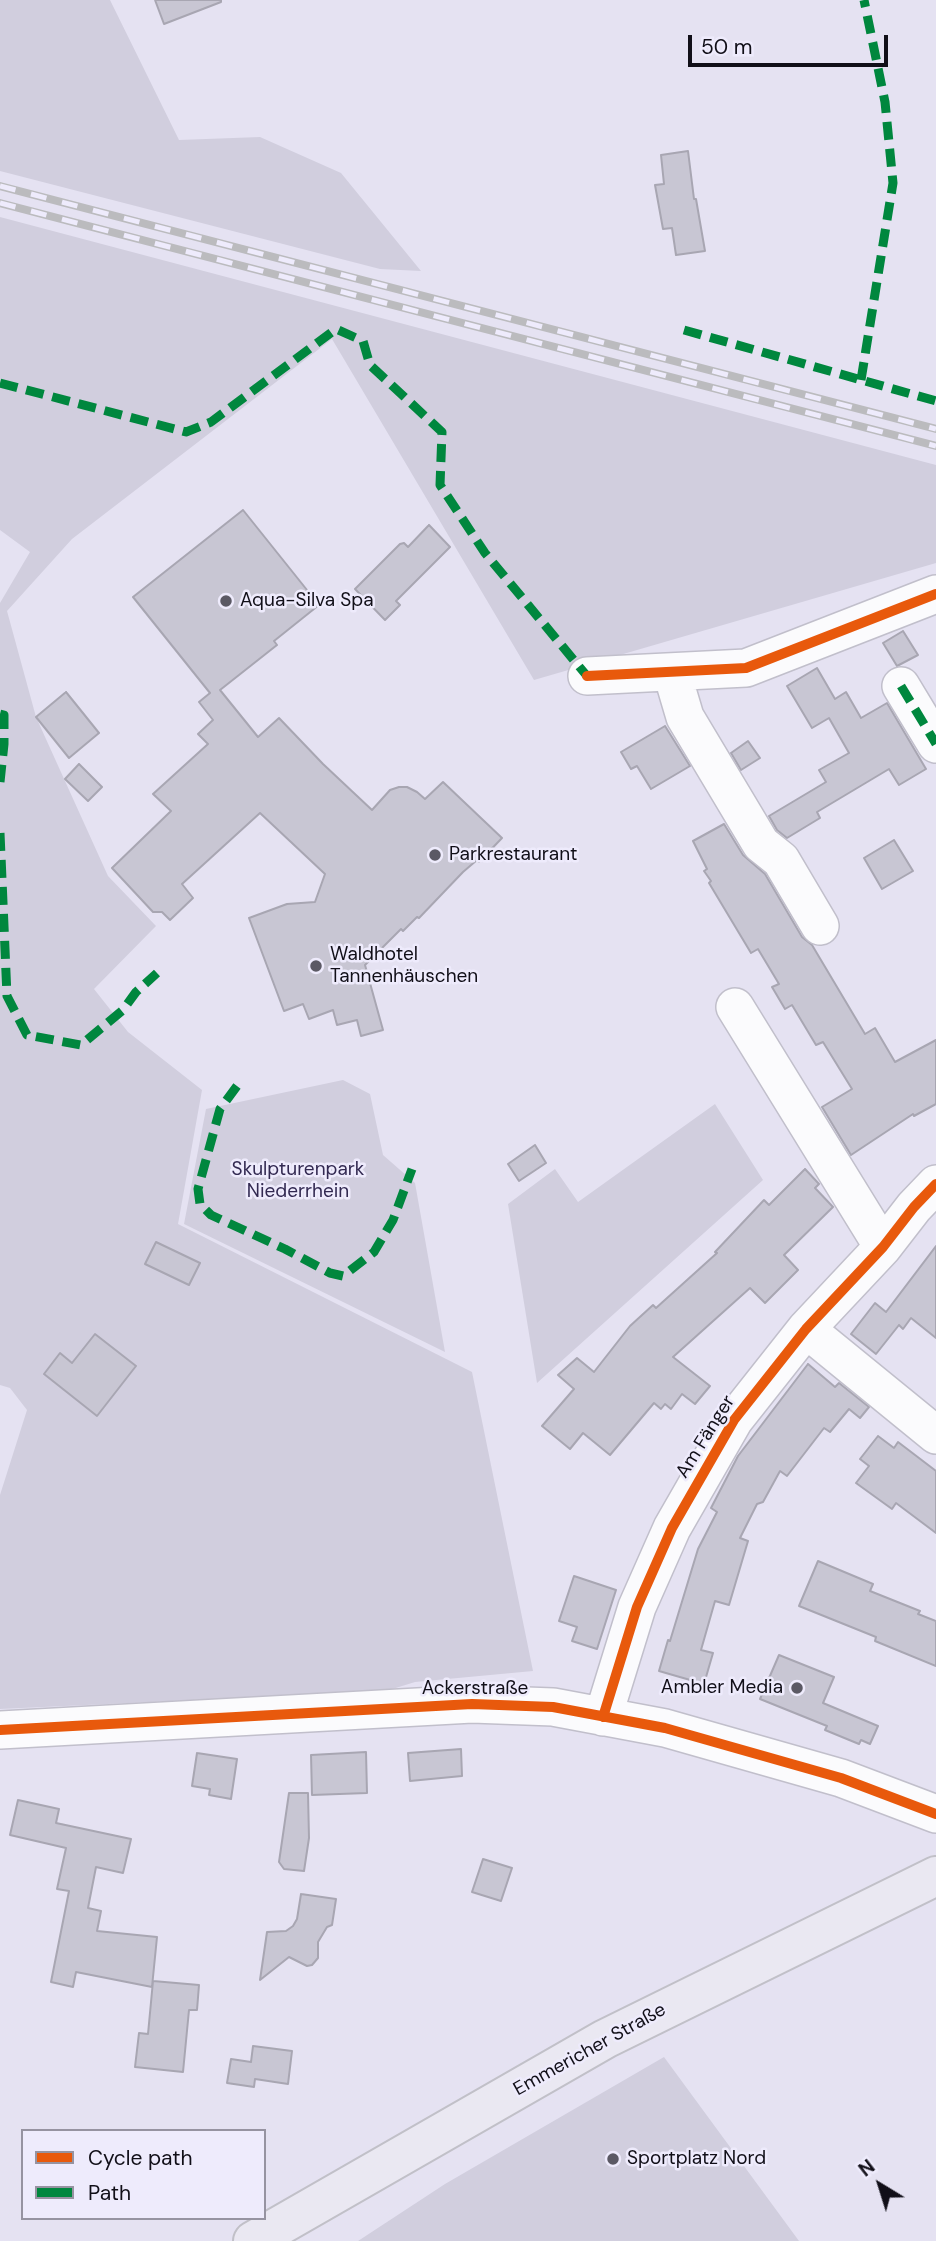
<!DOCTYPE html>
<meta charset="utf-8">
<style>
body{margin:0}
#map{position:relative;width:936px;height:2241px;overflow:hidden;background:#e5e2f2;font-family:"DM Sans",sans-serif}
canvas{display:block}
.legend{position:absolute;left:21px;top:2129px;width:245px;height:91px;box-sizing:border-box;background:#eeebfc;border:2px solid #9693a1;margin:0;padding:9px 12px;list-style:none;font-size:21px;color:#110f18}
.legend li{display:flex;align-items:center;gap:14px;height:35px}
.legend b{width:35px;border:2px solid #9693a1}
.north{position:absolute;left:845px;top:2150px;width:70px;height:70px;-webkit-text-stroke:5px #eeebfc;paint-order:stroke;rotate:322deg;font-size:19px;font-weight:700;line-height:28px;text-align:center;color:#110f18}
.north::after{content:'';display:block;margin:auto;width:24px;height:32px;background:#110f18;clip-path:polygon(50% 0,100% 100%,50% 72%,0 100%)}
.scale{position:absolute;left:688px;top:35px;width:200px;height:32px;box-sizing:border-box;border:4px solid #110f18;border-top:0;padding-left:9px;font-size:21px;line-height:24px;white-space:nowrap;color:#110f18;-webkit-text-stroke:5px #eeebfc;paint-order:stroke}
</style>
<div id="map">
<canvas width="936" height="2241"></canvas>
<ul class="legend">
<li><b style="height:9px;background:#e8590c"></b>Cycle path</li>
<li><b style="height:9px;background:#00873e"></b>Path</li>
</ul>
<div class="north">N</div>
<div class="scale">50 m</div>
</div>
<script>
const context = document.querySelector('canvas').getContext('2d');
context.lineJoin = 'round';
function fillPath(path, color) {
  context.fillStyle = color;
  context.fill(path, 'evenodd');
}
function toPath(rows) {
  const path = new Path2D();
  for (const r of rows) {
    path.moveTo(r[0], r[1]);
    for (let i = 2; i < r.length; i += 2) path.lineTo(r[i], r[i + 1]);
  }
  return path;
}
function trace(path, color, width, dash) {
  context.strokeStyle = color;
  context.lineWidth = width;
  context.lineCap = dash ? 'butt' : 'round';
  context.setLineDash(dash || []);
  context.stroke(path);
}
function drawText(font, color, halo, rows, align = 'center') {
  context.font = font + ' "DM Sans",sans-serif';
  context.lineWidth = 5;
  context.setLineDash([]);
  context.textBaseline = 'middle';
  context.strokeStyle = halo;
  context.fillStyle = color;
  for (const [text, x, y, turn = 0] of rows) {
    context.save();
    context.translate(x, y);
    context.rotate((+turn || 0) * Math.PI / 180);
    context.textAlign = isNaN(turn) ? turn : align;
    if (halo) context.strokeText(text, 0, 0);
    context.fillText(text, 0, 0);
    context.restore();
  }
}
const green = toPath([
 [0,0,110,0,179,140,260,137,341,173,421,271,380,269,0,171],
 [0,217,936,465,936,563,534,680,332,339,72,539,7,611,36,717,108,876,156,926,94,989,128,1032,202,1090,178,1224,472,1372,533,1671,415,1682,386,1691,0,1709,0,1495,27,1410,10,1388,0,1385,0,603,30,552,0,530],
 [343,1080,370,1094,383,1155,415,1183,445,1352,184,1224,206,1109],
 [715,1104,763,1180,537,1383,508,1204,555,1169,578,1202],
 [664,2057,799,2241,358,2241,445,2184]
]);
const building = toPath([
 [155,0,221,0,221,2,164,24,155,0],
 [688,151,694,199,696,199,705,251,676,255,672,228,663,229,655,185,664,184,661,155,688,151],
 [243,510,319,605,274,641,277,645,220,690,258,737,279,718,323,764,372,810,390,790,399,787,407,787,417,792,425,799,443,782,502,838,479,862,477,860,463,872,419,918,417,917,403,931,401,929,365,965,383,1030,361,1036,357,1020,337,1025,333,1010,309,1019,303,1004,284,1011,249,918,287,904,315,902,325,874,260,813,182,884,193,898,170,920,162,912,153,912,112,868,171,811,153,794,208,744,198,734,213,720,199,702,210,693,133,597,243,510],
 [429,525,450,547,396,601,400,605,385,620,355,589,400,544,404,543,408,547,429,525],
 [903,631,918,655,897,666,883,643,903,631],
 [817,668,835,699,846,692,861,718,887,703,926,769,899,785,889,769,817,812,820,818,787,838,777,830,769,816,826,782,819,770,849,753,829,718,812,728,787,686,817,668],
 [66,692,99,733,69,758,36,717,66,692],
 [665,726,690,766,651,789,637,766,631,769,621,752,665,726],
 [748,741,760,758,741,770,731,753,748,741],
 [79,764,102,787,88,801,65,779,79,764],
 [724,824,743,855,765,874,802,937,812,945,865,1034,875,1028,895,1062,936,1040,936,1104,914,1116,913,1114,851,1155,822,1107,852,1089,823,1042,816,1045,792,1005,785,1009,772,987,779,984,758,949,751,953,709,883,711,881,704,871,707,869,693,841,724,824],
 [894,840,913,871,882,889,864,858,894,840],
 [535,1145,546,1163,519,1181,508,1164,535,1145],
 [805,1169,819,1184,815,1188,833,1207,784,1255,798,1270,765,1303,750,1288,673,1357,710,1386,695,1404,682,1394,671,1409,665,1404,661,1409,654,1403,610,1455,583,1433,570,1449,542,1426,574,1389,558,1375,577,1358,594,1372,630,1326,653,1305,656,1308,717,1253,715,1252,764,1200,769,1205,805,1169],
 [156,1242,200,1263,189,1285,145,1264,156,1242],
 [936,1246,936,1338,911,1318,903,1329,899,1325,876,1354,851,1334,875,1303,886,1312,936,1246],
 [95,1334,136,1366,97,1416,44,1374,60,1353,72,1363,95,1334],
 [808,1364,835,1387,839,1383,869,1407,860,1418,849,1409,830,1432,824,1428,787,1476,780,1471,763,1502,757,1504,740,1538,748,1541,729,1605,715,1601,701,1650,713,1653,704,1684,659,1671,668,1640,670,1641,698,1549,717,1512,711,1508,738,1456,808,1364],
 [878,1436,894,1448,898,1442,936,1471,936,1533,896,1503,892,1509,856,1483,869,1466,860,1459,878,1436],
 [818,1561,873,1584,870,1591,920,1611,918,1614,936,1621,936,1666,875,1641,876,1637,799,1606,818,1561],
 [574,1576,616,1590,597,1649,572,1641,577,1627,559,1621,574,1576],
 [779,1655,834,1677,823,1703,878,1726,870,1744,861,1740,859,1744,825,1730,827,1726,760,1699,779,1655],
 [461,1749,462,1776,410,1781,408,1753,461,1749],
 [366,1752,367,1793,312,1795,311,1755,366,1752],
 [197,1753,237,1759,231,1799,209,1795,210,1789,192,1786,197,1753],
 [289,1793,308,1793,309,1838,304,1871,284,1869,279,1862,289,1793],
 [18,1800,59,1809,56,1823,131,1839,123,1873,96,1867,88,1908,101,1911,97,1931,157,1937,152,1987,76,1972,73,1987,51,1982,69,1891,57,1889,66,1848,10,1835,18,1800],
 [483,1859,512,1868,501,1901,472,1892,483,1859],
 [301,1894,336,1899,332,1925,327,1927,318,1942,318,1958,312,1965,307,1966,289,1957,260,1980,267,1932,286,1931,293,1926,297,1919,301,1894],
 [153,1981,199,1985,197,2010,189,2010,183,2072,135,2067,139,2033,148,2034,153,1981],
 [253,2046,292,2051,288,2084,255,2079,254,2087,227,2083,231,2059,251,2062,253,2046]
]);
const minor = toPath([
 [672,673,685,717,761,844,781,860,820,926],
 [587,676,746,668,936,594],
 [901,686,936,744],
 [735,1007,883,1247],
 [806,1329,936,1435],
 [603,1717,637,1607,672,1528,734,1420,806,1329,883,1247,914,1207,936,1184],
 [0,1730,472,1704,553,1707,665,1728,841,1778,936,1814]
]);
const major = toPath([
 [253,2241,605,2039,936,1876]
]);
const rail = toPath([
 [0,186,936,429],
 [0,203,936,446]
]);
const quiet = toPath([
 [684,330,936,401],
 [861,380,893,183,885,102,864,0],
 [0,383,186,432,211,422,336,329,363,341,370,365,442,432,440,485,485,553,587,676],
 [901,686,936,744],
 [0,714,4,715,4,744,0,782],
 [0,833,7,996,27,1035,81,1045,123,1010,136,992,157,973],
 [237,1086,220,1109,198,1189,200,1204,211,1215,285,1249,330,1273,343,1276,374,1252,393,1220,412,1169]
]);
const cycleway = toPath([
 [587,676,746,668,936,594],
 [603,1717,637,1607,672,1528,734,1420,806,1329,883,1247,914,1207,936,1184],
 [0,1730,472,1704,553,1707,665,1728,841,1778,936,1814]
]);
const markers = [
 [226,601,7,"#5b5964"],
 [435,855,7,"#5b5964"],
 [316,966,7,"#5b5964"],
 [797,1688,7,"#5b5964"],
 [613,2159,7,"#5b5964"]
];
const poiNames = [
 ["Aqua-Silva Spa",240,601],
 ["Parkrestaurant",449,855],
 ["Waldhotel",330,955],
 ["Tannenhäuschen",330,977],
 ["Ambler Media",783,1688,"right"],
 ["Sportplatz Nord",627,2159]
];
const parkNames = [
 ["Skulpturenpark",298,1170],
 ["Niederrhein",298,1192]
];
const streetNames = [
 ["Am Fänger",706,1437,-58],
 ["Ackerstraße",475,1689],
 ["Emmericher Straße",590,2050,-29]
];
fillPath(green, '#d1cede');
fillPath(building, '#c8c6d3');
trace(building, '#a8a6b2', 2);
trace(minor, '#c1bfcb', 40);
trace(major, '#c1c0c8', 42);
trace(minor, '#fbfbfd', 37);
trace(major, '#eae8f2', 38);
trace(rail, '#bbbbbe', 8);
trace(rail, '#eeebfc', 5, [16]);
trace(quiet, '#00873e', 9, [18, 9]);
trace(cycleway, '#e8590c', 10);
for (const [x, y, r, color] of markers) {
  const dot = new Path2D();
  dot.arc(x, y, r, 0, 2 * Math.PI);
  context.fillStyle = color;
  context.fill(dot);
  trace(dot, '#eeebfc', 2.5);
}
drawText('19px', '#110f18', '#eeebfc', poiNames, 'left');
drawText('19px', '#322951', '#eeebfc', parkNames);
drawText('19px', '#110f18', '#eeebfc', streetNames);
</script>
